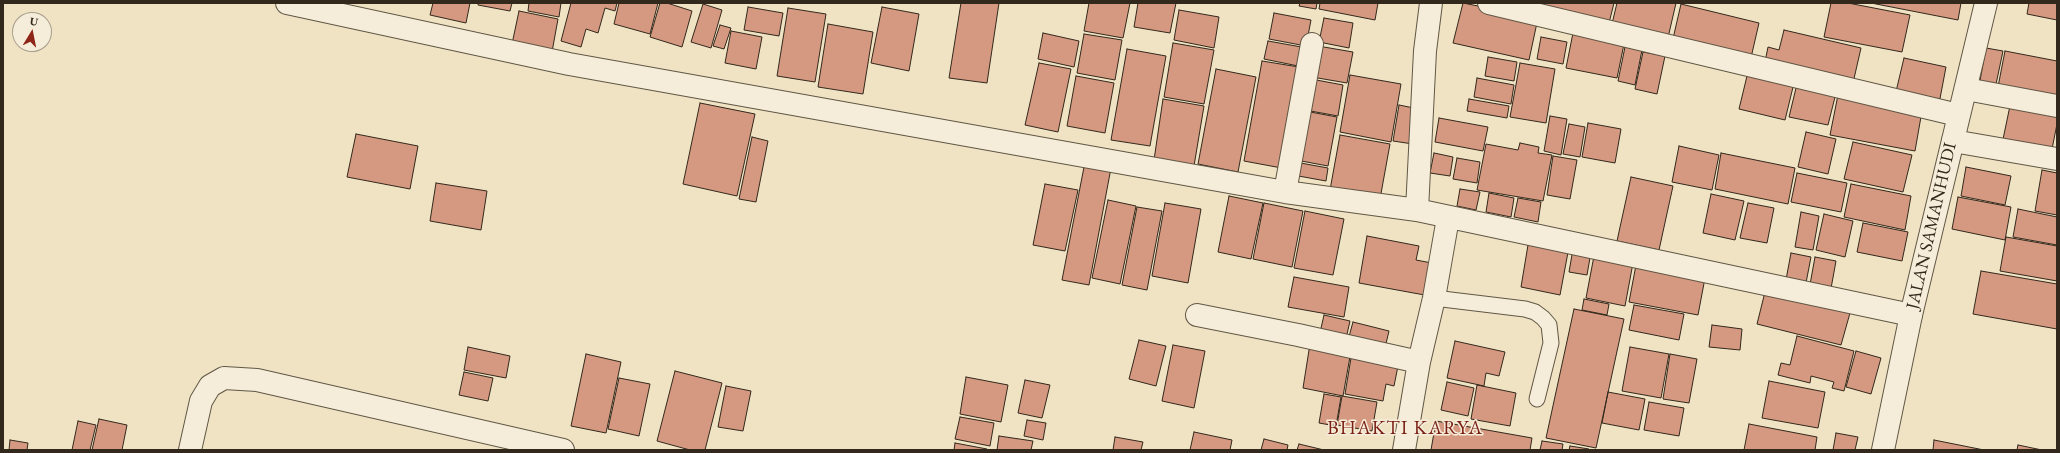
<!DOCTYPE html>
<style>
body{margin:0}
#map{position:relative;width:2060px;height:453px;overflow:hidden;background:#efe3c4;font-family:"EB Garamond",serif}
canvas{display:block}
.frame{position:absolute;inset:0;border:4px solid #32281b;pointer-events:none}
.north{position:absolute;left:12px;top:12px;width:40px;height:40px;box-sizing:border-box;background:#f5edd9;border:1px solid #a79e8d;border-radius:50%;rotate:10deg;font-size:11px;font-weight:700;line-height:16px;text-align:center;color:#32281b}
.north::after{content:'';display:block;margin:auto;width:14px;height:18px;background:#8f2418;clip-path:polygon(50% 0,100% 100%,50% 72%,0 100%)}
</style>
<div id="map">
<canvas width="2060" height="453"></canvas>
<div class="frame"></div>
<div class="north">U</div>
</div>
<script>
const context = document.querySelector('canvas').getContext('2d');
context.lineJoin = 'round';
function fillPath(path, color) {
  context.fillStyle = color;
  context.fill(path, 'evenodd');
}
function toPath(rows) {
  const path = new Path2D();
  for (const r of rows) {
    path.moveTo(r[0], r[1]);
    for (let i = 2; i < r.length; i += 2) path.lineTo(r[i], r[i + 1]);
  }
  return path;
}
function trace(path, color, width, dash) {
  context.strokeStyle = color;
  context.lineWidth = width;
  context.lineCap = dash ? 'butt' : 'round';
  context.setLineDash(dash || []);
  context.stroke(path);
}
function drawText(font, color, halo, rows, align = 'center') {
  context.font = font + ' "EB Garamond",serif';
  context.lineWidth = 3;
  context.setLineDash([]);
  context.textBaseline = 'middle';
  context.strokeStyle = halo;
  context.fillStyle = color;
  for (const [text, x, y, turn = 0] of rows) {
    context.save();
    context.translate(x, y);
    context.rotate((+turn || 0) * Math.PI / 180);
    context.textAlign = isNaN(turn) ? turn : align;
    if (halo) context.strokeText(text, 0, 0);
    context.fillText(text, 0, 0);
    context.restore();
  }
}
const building = toPath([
 [433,3,470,3,466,23,430,15,433,3],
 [478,3,512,3,510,11,478,5,478,3],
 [529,3,561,3,559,17,528,11,529,3],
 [571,3,617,3,615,11,605,8,598,33,586,29,581,47,561,41,571,3],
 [619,3,658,3,650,34,614,24,619,3],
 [660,3,667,3,692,11,682,47,650,37,660,3],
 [961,3,999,3,987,83,949,78,961,3],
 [1089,3,1130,3,1123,38,1084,31,1089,3],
 [1138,3,1176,3,1170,33,1134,27,1138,3],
 [1300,3,1317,3,1316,9,1299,6,1300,3],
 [1320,3,1378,3,1375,20,1319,9,1320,3],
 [1463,3,1538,18,1529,60,1453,43,1463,3],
 [1507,3,1614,3,1608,27,1507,3],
 [1617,3,1676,3,1667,42,1611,28,1617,3],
 [1831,3,1848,3,1910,15,1902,52,1824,37,1831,3],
 [1871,3,1961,3,1958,20,1871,3],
 [2029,3,2057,3,2057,20,2027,14,2029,3],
 [703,4,722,10,711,48,691,42,703,4],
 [1681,4,1759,23,1750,62,1672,43,1681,4],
 [748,7,783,13,779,36,744,30,748,7],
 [882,7,919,14,909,71,871,63,882,7],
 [788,8,826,14,815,82,777,76,788,8],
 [1179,10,1219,17,1214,48,1174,40,1179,10],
 [519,11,558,19,552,52,512,44,519,11],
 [1274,13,1311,20,1306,46,1269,39,1274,13],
 [1324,18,1353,23,1349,48,1319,42,1324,18],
 [828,24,873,32,863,94,818,87,828,24],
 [720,25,731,28,724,49,713,46,720,25],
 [1784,30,1861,48,1853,83,1765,62,1768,47,1779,50,1784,30],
 [731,31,762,37,756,69,725,63,731,31],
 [1043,33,1079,41,1074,67,1038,59,1043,33],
 [1573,33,1624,44,1617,78,1566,68,1573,33],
 [1084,34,1122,40,1115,80,1077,73,1084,34],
 [1541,37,1567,42,1563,64,1537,59,1541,37],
 [1268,41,1307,48,1303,67,1264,59,1268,41],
 [1173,43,1214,50,1204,104,1164,97,1173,43],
 [1318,46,1353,52,1347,83,1312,77,1318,46],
 [1625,47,1642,50,1635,85,1618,81,1625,47],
 [1986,48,2003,51,1995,89,1979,86,1986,48],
 [1127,49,1166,56,1150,146,1111,140,1127,49],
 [2005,51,2057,61,2057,104,1997,92,2005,51],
 [1643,52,1665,56,1657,94,1635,89,1643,52],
 [1488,57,1517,62,1514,81,1485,76,1488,57],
 [1904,58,1946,67,1938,109,1894,100,1904,58],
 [1262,61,1305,68,1287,169,1244,161,1262,61],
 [1039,63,1071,69,1058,132,1025,125,1039,63],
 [1520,63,1555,69,1546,123,1510,117,1520,63],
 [1216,69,1256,77,1238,172,1198,164,1216,69],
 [1748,72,1794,83,1785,120,1739,109,1748,72],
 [1350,75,1401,84,1391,142,1340,132,1350,75],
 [1076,76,1114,83,1105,133,1067,126,1076,76],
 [1477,78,1514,85,1511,104,1474,97,1477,78],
 [1311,79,1343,85,1338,116,1305,110,1311,79],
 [1797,84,1836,93,1828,125,1789,117,1797,84],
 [1838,95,1922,111,1915,151,1830,135,1838,95],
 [1163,99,1204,106,1194,166,1154,160,1163,99],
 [1469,99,1509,106,1507,118,1467,111,1469,99],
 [2011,101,2057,110,2057,124,2051,154,2002,144,2011,101],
 [700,103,755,114,737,196,683,184,700,103],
 [1399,105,1419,109,1413,144,1393,141,1399,105],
 [1305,111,1337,117,1328,166,1296,160,1305,111],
 [1550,116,1567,119,1561,155,1544,151,1550,116],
 [1439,118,1488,127,1483,151,1435,142,1439,118],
 [1588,123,1621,129,1615,163,1582,157,1588,123],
 [1569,124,1585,127,1580,157,1563,154,1569,124],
 [1806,132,1836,139,1828,174,1798,167,1806,132],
 [356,134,418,146,410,189,347,177,356,134],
 [1340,135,1390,144,1380,199,1330,190,1340,135],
 [752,137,768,141,756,202,739,199,752,137],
 [1853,142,1912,155,1903,192,1844,179,1853,142],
 [1520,143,1539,147,1538,153,1552,155,1543,201,1477,190,1486,144,1518,150,1520,143],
 [1679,146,1719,155,1712,190,1672,182,1679,146],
 [1434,153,1453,157,1450,176,1430,173,1434,153],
 [1721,153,1795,168,1788,204,1715,189,1721,153],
 [1553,156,1577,160,1570,199,1547,195,1553,156],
 [1457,158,1480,162,1477,183,1453,179,1457,158],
 [1085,162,1111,168,1089,285,1062,280,1085,162],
 [1295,162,1328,168,1326,181,1293,175,1295,162],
 [1966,167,2011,176,2005,205,1961,196,1966,167],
 [2042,170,2057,173,2057,215,2035,211,2042,170],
 [1797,173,1847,183,1841,212,1791,202,1797,173],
 [1631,177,1673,186,1659,250,1617,241,1631,177],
 [436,183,487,191,481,230,430,221,436,183],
 [1045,184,1078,190,1065,251,1033,245,1045,184],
 [1851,184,1911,196,1905,230,1844,217,1851,184],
 [1460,189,1480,192,1476,210,1457,206,1460,189],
 [1489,193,1514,198,1511,217,1486,212,1489,193],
 [1711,194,1744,201,1735,240,1703,233,1711,194],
 [1229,196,1263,203,1251,259,1218,252,1229,196],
 [1958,197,2011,207,2005,240,1952,229,1958,197],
 [1518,198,1541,202,1538,222,1514,217,1518,198],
 [1108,200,1136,206,1120,284,1092,278,1108,200],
 [1165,203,1201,209,1188,283,1152,276,1165,203],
 [1264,203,1303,211,1292,267,1253,259,1264,203],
 [1748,203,1774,208,1767,243,1740,238,1748,203],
 [1137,207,1162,211,1147,290,1122,285,1137,207],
 [2018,209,2057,217,2057,245,2013,237,2018,209],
 [1305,211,1344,219,1333,275,1294,268,1305,211],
 [1801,212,1819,216,1813,250,1795,247,1801,212],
 [1824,214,1853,221,1845,257,1816,250,1824,214],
 [1863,223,1908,232,1902,261,1857,252,1863,223],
 [1367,236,1419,246,1416,260,1437,264,1430,296,1359,283,1367,236],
 [2006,237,2057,246,2057,281,2000,271,2006,237],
 [1529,239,1569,247,1560,295,1521,287,1529,239],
 [1573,249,1591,252,1587,275,1569,272,1573,249],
 [1791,253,1811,257,1805,288,1785,285,1791,253],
 [1594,256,1633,263,1625,306,1586,298,1594,256],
 [1815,257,1836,261,1830,294,1809,290,1815,257],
 [1636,265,1705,278,1698,315,1629,302,1636,265],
 [1981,271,2057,284,2057,329,1973,314,1981,271],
 [1294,277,1349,287,1344,317,1288,307,1294,277],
 [1765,292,1850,313,1841,345,1757,324,1765,292],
 [1584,299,1609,304,1607,315,1582,310,1584,299],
 [1634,305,1684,314,1679,340,1629,330,1634,305],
 [1574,309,1624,319,1596,448,1546,438,1574,309],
 [1324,315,1350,321,1345,343,1319,337,1324,315],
 [1353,322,1389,331,1384,352,1347,344,1353,322],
 [1712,325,1742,329,1740,350,1709,347,1712,325],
 [1797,336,1854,351,1844,391,1832,388,1834,382,1811,376,1810,383,1778,375,1781,363,1790,365,1797,336],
 [1139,340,1166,346,1156,386,1129,379,1139,340],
 [1455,341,1505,352,1499,376,1486,373,1484,386,1447,378,1455,341],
 [1310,344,1351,351,1343,396,1303,388,1310,344],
 [1173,345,1205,351,1194,408,1162,401,1173,345],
 [468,347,510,356,506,378,464,370,468,347],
 [1630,347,1669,354,1661,398,1622,391,1630,347],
 [1856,351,1881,358,1871,394,1846,387,1856,351],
 [586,354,621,362,606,433,571,426,586,354],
 [1670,354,1697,359,1689,403,1663,399,1670,354],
 [1351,358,1398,366,1394,386,1386,384,1383,401,1345,394,1351,358],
 [675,371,722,383,705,450,690,450,657,441,675,371],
 [464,372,493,378,488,401,459,395,464,372],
 [966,377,1008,385,1001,422,960,414,966,377],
 [619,378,650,384,639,436,608,429,619,378],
 [1025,380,1050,385,1042,418,1018,413,1025,380],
 [1769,381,1825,392,1818,428,1762,418,1769,381],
 [1447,382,1474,388,1468,416,1441,410,1447,382],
 [1477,385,1516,393,1510,426,1471,419,1477,385],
 [726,386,751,391,743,431,718,427,726,386],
 [1608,392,1645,399,1639,430,1602,423,1608,392],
 [1324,394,1341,397,1336,426,1319,423,1324,394],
 [1342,396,1377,402,1372,431,1337,425,1342,396],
 [1649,402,1684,408,1679,436,1644,430,1649,402],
 [960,417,994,423,990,446,955,439,960,417],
 [99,419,127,425,122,450,92,450,99,419],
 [1027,420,1046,423,1043,440,1024,436,1027,420],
 [78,421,96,425,90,450,72,450,78,421],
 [1436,421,1532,438,1530,450,1431,450,1436,421],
 [1749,424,1817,437,1815,450,1744,450,1749,424],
 [1194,432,1232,440,1230,450,1190,450,1194,432],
 [1836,433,1858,437,1855,450,1833,450,1836,433],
 [999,436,1033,441,1031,450,997,450,999,436],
 [1115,437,1143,442,1141,450,1113,450,1115,437],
 [1264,439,1288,445,1287,450,1261,450,1264,439],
 [10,440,28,443,27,450,9,450,10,440],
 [1934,440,1984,450,1933,450,1934,440],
 [1542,441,1563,444,1562,450,1540,450,1542,441],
 [955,443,987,449,987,450,954,450,955,443],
 [1299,444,1324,450,1297,450,1299,444],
 [2018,445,2042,450,2017,450,2018,445],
 [1570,446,1589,449,1588,450,1569,450,1570,446]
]);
const service = toPath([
 [1434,298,1525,309,1535,312,1543,318,1549,325,1551,343,1537,399]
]);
const minor = toPath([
 [287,3,569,64,1285,192,1417,210,1911,315],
 [1489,3,1958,115],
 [1966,89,2057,106],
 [1953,141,2057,159],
 [1285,192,1312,44],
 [1417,210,1425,51,1431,3],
 [1197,315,1298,335,1419,362],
 [190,450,201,401,210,386,224,378,257,380,563,450],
 [1404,450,1419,362,1434,298,1448,218]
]);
const tertiary = toPath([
 [1883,450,1911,315,1986,3]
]);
const streetNames = [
 ["JALAN SAMANHUDI",1932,226,-77]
];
const quarterNames = [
 ["BHAKTI KARYA",1405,429]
];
fillPath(building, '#d59880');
trace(building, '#32281b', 1);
trace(service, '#615745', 17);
trace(minor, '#615745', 24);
trace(tertiary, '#615745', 24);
trace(service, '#f5edd9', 15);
trace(minor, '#f5edd9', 22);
trace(tertiary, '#f5edd9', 22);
drawText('18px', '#32281b', '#f5edd9', streetNames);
context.letterSpacing = '1px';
drawText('20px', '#7a1f14', '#f5edd9', quarterNames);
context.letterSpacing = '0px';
</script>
